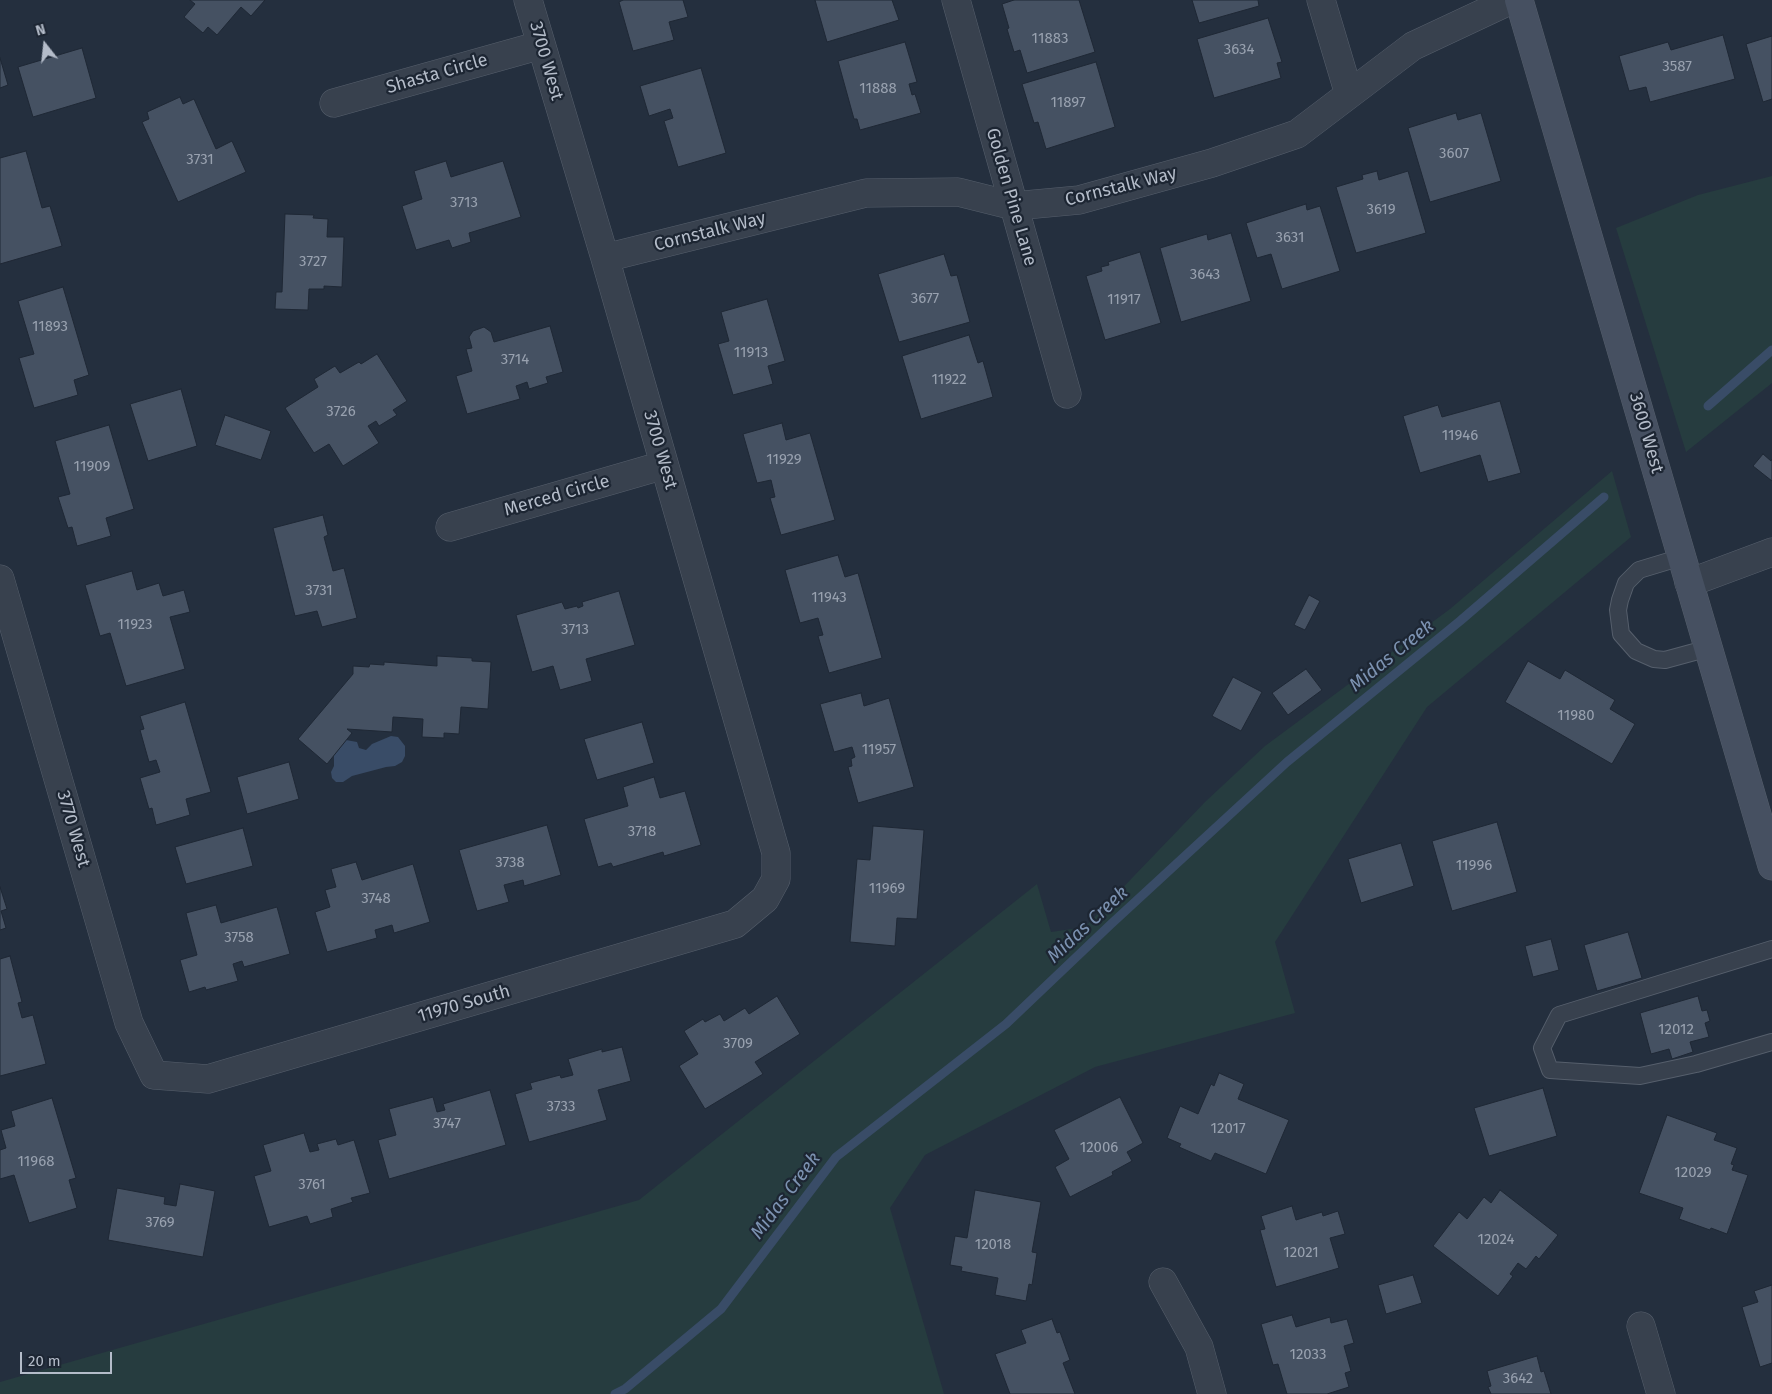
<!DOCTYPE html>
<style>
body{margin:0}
#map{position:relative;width:1772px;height:1394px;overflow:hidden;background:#242f3e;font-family:"Fira Sans",sans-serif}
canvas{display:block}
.north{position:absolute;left:20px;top:20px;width:50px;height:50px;-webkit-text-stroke:4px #1d2633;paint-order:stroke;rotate:344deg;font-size:14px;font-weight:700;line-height:20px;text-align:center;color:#b4bcc9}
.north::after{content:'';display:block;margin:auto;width:18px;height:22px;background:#b4bcc9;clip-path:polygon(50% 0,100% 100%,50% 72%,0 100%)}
.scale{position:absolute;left:20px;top:1352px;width:92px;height:22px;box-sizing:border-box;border:2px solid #b4bcc9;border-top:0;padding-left:6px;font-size:15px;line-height:18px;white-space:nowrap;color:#b4bcc9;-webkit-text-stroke:4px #1d2633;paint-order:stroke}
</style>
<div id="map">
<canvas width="1772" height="1394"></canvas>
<div class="north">N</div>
<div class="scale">20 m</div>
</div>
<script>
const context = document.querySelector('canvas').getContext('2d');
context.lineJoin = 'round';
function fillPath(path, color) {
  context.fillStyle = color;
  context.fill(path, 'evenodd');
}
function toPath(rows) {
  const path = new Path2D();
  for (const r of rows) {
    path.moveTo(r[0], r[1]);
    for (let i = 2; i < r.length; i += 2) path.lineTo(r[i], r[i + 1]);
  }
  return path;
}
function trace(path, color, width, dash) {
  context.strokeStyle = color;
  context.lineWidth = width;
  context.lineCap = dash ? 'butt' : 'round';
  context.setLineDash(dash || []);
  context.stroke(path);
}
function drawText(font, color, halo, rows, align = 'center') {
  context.font = font + ' "Fira Sans",sans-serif';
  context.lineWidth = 4.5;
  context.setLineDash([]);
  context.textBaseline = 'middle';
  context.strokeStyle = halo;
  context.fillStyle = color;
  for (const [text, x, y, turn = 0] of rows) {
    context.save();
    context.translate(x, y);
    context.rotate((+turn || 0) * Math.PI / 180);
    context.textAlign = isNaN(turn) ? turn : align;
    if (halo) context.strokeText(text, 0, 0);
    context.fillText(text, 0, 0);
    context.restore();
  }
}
const green = toPath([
 [1772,176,1772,383,1686,452,1616,228,1698,195],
 [1612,471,1631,537,1427,707,1275,942,1295,1013,1095,1067,925,1155,890,1208,944,1394,0,1394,0,1382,639,1200,1037,884,1051,932,1085,927,1205,802,1265,746,1450,609]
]);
const water = toPath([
 [391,736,398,737,405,746,405,756,402,762,395,766,386,767,352,776,343,782,336,782,332,778,331,772,334,766,334,755,346,740,357,742,359,748,366,750,372,744]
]);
const stream = toPath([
 [1708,406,1772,350],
 [615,1394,625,1389,721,1309,836,1157,1006,1024,1110,925,1287,762,1460,621,1604,497]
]);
const building = toPath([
 [190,0,265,0,251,16,241,7,217,35,208,27,203,33,184,17,195,4,190,0],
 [623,0,683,0,688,17,669,22,674,40,633,51,619,2,623,0],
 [815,0,892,0,899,20,827,42,815,0],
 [1014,0,1079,0,1095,52,1027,73,1020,50,1014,52,1007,29,1009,28,1002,4,1014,0],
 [1192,0,1258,0,1259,6,1199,23,1192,0],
 [1268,18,1282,62,1277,63,1281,78,1214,98,1197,39,1268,18],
 [1723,35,1735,79,1650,102,1646,87,1629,91,1619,56,1668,42,1671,50,1723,35],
 [1772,36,1772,99,1763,102,1746,44,1772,36],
 [905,42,917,82,909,84,912,95,915,94,921,113,860,130,857,119,854,119,838,61,905,42],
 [82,48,96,98,33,117,18,67,82,48],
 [0,58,8,85,0,88,0,58],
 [1096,62,1115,127,1046,149,1038,122,1034,123,1022,84,1096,62],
 [701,68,726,153,678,167,664,121,673,118,670,109,649,116,640,86,701,68],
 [180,97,183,104,194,99,216,149,232,141,246,172,178,202,142,122,149,119,147,112,180,97],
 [1456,113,1458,120,1481,113,1501,181,1430,202,1408,128,1456,113],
 [26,151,42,208,50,206,62,246,0,264,0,158,26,151],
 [446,161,451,177,503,161,521,217,469,233,471,242,452,248,449,240,416,250,402,206,422,199,414,171,446,161],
 [1377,171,1379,180,1408,171,1426,233,1356,253,1336,187,1363,179,1362,175,1377,171],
 [1306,204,1307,210,1320,206,1340,271,1282,289,1271,254,1257,258,1246,223,1306,204],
 [285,214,314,215,313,218,328,219,327,237,344,237,342,287,324,286,324,289,309,289,308,310,275,309,276,292,282,292,285,214],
 [1231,233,1251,301,1181,322,1160,248,1207,234,1208,240,1231,233],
 [1140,252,1161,323,1105,340,1086,276,1102,271,1101,267,1109,265,1108,262,1140,252],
 [944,254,951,276,957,275,970,322,899,342,878,274,944,254],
 [63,287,89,375,74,380,78,395,34,408,19,358,34,354,18,301,63,287],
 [767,299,785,361,768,366,773,384,733,395,718,344,729,341,721,312,767,299],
 [550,326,563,372,546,377,548,383,529,389,527,382,516,386,520,399,467,414,456,376,472,371,466,349,472,348,469,337,473,331,484,327,491,332,494,342,550,326],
 [969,335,978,363,983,361,993,397,921,419,902,356,969,335],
 [377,354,407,401,393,410,397,415,379,426,376,421,368,426,379,443,343,466,329,444,314,453,285,408,318,387,314,379,335,366,340,373,359,362,361,364,377,354],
 [181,389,197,446,148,461,130,404,181,389],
 [1500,401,1521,473,1488,482,1480,455,1420,473,1403,416,1438,405,1442,417,1500,401],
 [225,415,271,431,261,460,215,445,225,415],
 [782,423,786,440,810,433,835,520,781,535,770,498,775,497,771,480,757,483,743,434,782,423],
 [109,425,134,509,106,518,111,536,77,546,72,527,68,528,58,497,70,494,55,441,109,425],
 [1763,454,1771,461,1772,459,1772,481,1753,466,1763,454],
 [323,515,328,535,324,537,333,571,344,568,357,618,322,627,317,611,295,616,273,528,323,515],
 [838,555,845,577,858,573,882,658,829,673,818,636,823,635,818,618,800,623,785,570,838,555],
 [132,571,137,590,159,583,163,596,184,590,190,612,170,617,185,669,126,686,110,633,100,636,85,585,132,571],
 [619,591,635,645,586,659,592,681,560,690,553,666,532,672,516,615,562,602,565,609,577,606,578,608,583,606,582,602,619,591],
 [1309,595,1320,601,1305,630,1294,625,1309,595],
 [437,656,472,658,472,661,491,662,488,709,461,707,459,734,444,733,444,738,422,737,423,719,393,717,392,732,347,729,352,733,327,764,298,739,353,674,353,666,369,667,370,664,384,665,384,662,437,666,437,656],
 [1528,661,1560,679,1565,670,1615,700,1610,709,1635,724,1612,764,1505,702,1528,661],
 [1306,669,1322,690,1288,715,1272,693,1306,669],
 [1233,677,1262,692,1241,731,1212,716,1233,677],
 [861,693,864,706,889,698,914,787,858,803,848,767,852,766,851,759,855,757,852,747,834,752,820,704,861,693],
 [185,702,211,792,186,799,190,815,156,825,152,808,149,809,140,778,160,772,156,760,149,762,140,730,144,729,140,716,185,702],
 [642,722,654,763,597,780,584,739,642,722],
 [289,762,299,799,247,814,237,777,289,762],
 [654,777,660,798,685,791,701,845,664,856,663,852,613,867,611,863,598,867,584,819,628,806,623,787,654,777],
 [1497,822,1517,892,1452,911,1432,841,1497,822],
 [547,825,561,875,524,886,523,880,504,885,509,902,477,911,459,850,547,825],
 [873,826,924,830,917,919,897,918,895,946,850,942,857,859,870,860,873,826],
 [243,828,253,866,186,884,175,847,243,828],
 [1401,843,1414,886,1361,903,1348,859,1401,843],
 [356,862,362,880,413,864,430,922,394,933,392,925,375,930,377,938,327,952,315,912,330,907,325,890,336,887,331,869,356,862],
 [0,887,7,909,1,911,6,928,0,930,0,887],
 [216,905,221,923,277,907,290,954,244,967,242,961,233,964,238,981,206,990,205,987,189,992,180,960,197,955,186,913,216,905],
 [1628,932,1642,978,1597,991,1584,945,1628,932],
 [1551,939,1559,970,1533,977,1525,946,1551,939],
 [10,956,22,1002,18,1003,22,1018,33,1015,46,1064,0,1076,0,959,10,956],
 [777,996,800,1034,755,1062,763,1074,705,1109,679,1066,698,1054,684,1031,703,1019,705,1022,720,1014,724,1021,745,1008,749,1014,777,996],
 [1698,996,1702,1011,1707,1010,1710,1021,1705,1023,1709,1037,1690,1042,1693,1052,1672,1059,1669,1049,1651,1054,1640,1013,1698,996],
 [622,1047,631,1081,598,1090,607,1120,529,1142,515,1094,532,1089,530,1083,560,1075,561,1078,573,1075,568,1059,602,1049,602,1052,622,1047],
 [1219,1073,1244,1084,1238,1099,1289,1120,1266,1174,1215,1153,1211,1161,1179,1147,1181,1144,1167,1138,1180,1106,1198,1114,1211,1084,1214,1086,1219,1073],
 [1543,1088,1557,1136,1489,1156,1474,1108,1543,1088],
 [490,1090,506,1145,389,1179,378,1140,396,1135,389,1109,433,1097,437,1112,445,1110,443,1104,490,1090],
 [1120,1097,1143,1143,1127,1152,1132,1161,1112,1172,1113,1175,1070,1197,1055,1167,1069,1159,1054,1130,1120,1097],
 [52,1098,76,1178,69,1180,77,1208,29,1223,14,1175,0,1179,0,1150,6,1148,1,1130,15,1126,11,1111,52,1098],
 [1667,1115,1717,1133,1714,1140,1737,1148,1731,1164,1734,1165,1732,1170,1748,1175,1727,1234,1711,1228,1710,1230,1679,1219,1683,1208,1639,1193,1667,1115],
 [304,1133,310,1152,319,1150,317,1144,336,1139,338,1145,354,1140,370,1193,351,1198,353,1202,331,1209,333,1217,310,1224,307,1216,269,1227,254,1176,271,1171,263,1145,304,1133],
 [180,1184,215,1191,203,1257,108,1240,117,1188,165,1197,164,1204,176,1206,180,1184],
 [975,1190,1041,1202,1032,1252,1037,1253,1032,1285,1029,1284,1026,1301,995,1295,998,1278,961,1271,962,1267,950,1265,955,1236,967,1238,975,1190],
 [1500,1190,1558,1235,1539,1259,1536,1256,1526,1269,1518,1263,1510,1274,1513,1276,1498,1296,1433,1246,1459,1212,1467,1219,1484,1197,1491,1203,1500,1190],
 [1292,1206,1296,1220,1322,1212,1323,1216,1338,1211,1345,1234,1330,1238,1339,1268,1276,1287,1260,1230,1265,1229,1261,1216,1292,1206],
 [1413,1275,1422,1303,1386,1314,1378,1285,1413,1275],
 [1772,1285,1772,1363,1760,1367,1742,1307,1758,1302,1754,1291,1772,1285],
 [1292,1315,1296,1327,1330,1317,1331,1323,1347,1319,1354,1343,1344,1346,1351,1371,1345,1373,1349,1387,1327,1394,1287,1394,1278,1364,1273,1365,1261,1324,1292,1315],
 [1052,1319,1057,1333,1060,1332,1070,1360,1063,1363,1075,1394,1010,1394,995,1354,1026,1343,1021,1330,1052,1319],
 [1537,1356,1541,1372,1544,1371,1551,1394,1491,1394,1488,1387,1491,1386,1487,1371,1537,1356]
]);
const service = toPath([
 [1682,557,1639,570,1626,583,1620,600,1618,610,1621,634,1636,651,1654,659,1665,660,1709,648],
 [1772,949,1559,1015,1542,1048,1550,1070,1640,1076,1696,1064,1772,1042]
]);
const minor = toPath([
 [956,0,1067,394],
 [1321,0,1349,94],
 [334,103,541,45],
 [605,258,866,193,958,192,1014,206,1079,200,1212,163,1297,134,1413,46,1511,0],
 [450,527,664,465],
 [0,579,129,1023,154,1075,208,1079,735,924,765,899,776,879,776,853,605,258,528,0],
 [1689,583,1772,552],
 [1163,1282,1199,1347,1212,1394],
 [1641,1326,1661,1394]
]);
const secondary = toPath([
 [1519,0,1772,866]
]);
const numberNames = [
 ["11883",1050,39],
 ["3634",1239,50],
 ["3587",1677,67],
 ["11888",878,89],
 ["11897",1068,103],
 ["3607",1454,154],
 ["3731",200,160],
 ["3713",464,203],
 ["3619",1381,210],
 ["3631",1290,238],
 ["3727",313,262],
 ["3643",1205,275],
 ["3677",925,299],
 ["11917",1124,300],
 ["11893",50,327],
 ["11913",751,353],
 ["3714",515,360],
 ["11922",949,380],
 ["3726",341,412],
 ["11946",1460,436],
 ["11929",784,460],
 ["11909",92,467],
 ["3731",319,591],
 ["11943",829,598],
 ["11923",135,625],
 ["3713",575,630],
 ["11980",1576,716],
 ["11957",879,750],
 ["3718",642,832],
 ["3738",510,863],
 ["11996",1474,866],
 ["11969",887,889],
 ["3748",376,899],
 ["3758",239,938],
 ["12012",1676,1030],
 ["3709",738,1044],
 ["3733",561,1107],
 ["3747",447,1124],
 ["12017",1228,1129],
 ["12006",1099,1148],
 ["11968",36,1162],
 ["12029",1693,1173],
 ["3761",312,1185],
 ["3769",160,1223],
 ["12024",1496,1240],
 ["12018",993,1245],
 ["12021",1301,1253],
 ["12033",1308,1355],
 ["3642",1518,1379]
];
const streetNames = [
 ["3700 West",546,61,74],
 ["Shasta Circle",437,74,-16],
 ["Cornstalk Way",1121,187,-14],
 ["Golden Pine Lane",1011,197,74],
 ["Cornstalk Way",710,232,-14],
 ["3600 West",1646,433,74],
 ["3700 West",660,450,74],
 ["Merced Circle",557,496,-16],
 ["3770 West",73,829,74],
 ["11970 South",464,1004,-16]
];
const waterNames = [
 ["Midas Creek",1392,656,-39],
 ["Midas Creek",1088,925,-43],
 ["Midas Creek",786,1196,-53]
];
fillPath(green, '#263c3f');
fillPath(water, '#394c67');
trace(stream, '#394c67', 9);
fillPath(building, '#455162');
trace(building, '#1f2835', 1);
trace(service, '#565f6c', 18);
trace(minor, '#565f6c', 29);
trace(secondary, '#565f6c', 29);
trace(service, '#38414e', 16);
trace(minor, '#38414e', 28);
trace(secondary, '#465061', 28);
drawText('15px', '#98a1af', null, numberNames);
drawText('18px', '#b4bcc9', '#1d2633', streetNames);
drawText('italic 19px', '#7c92b1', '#1d2633', waterNames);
</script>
